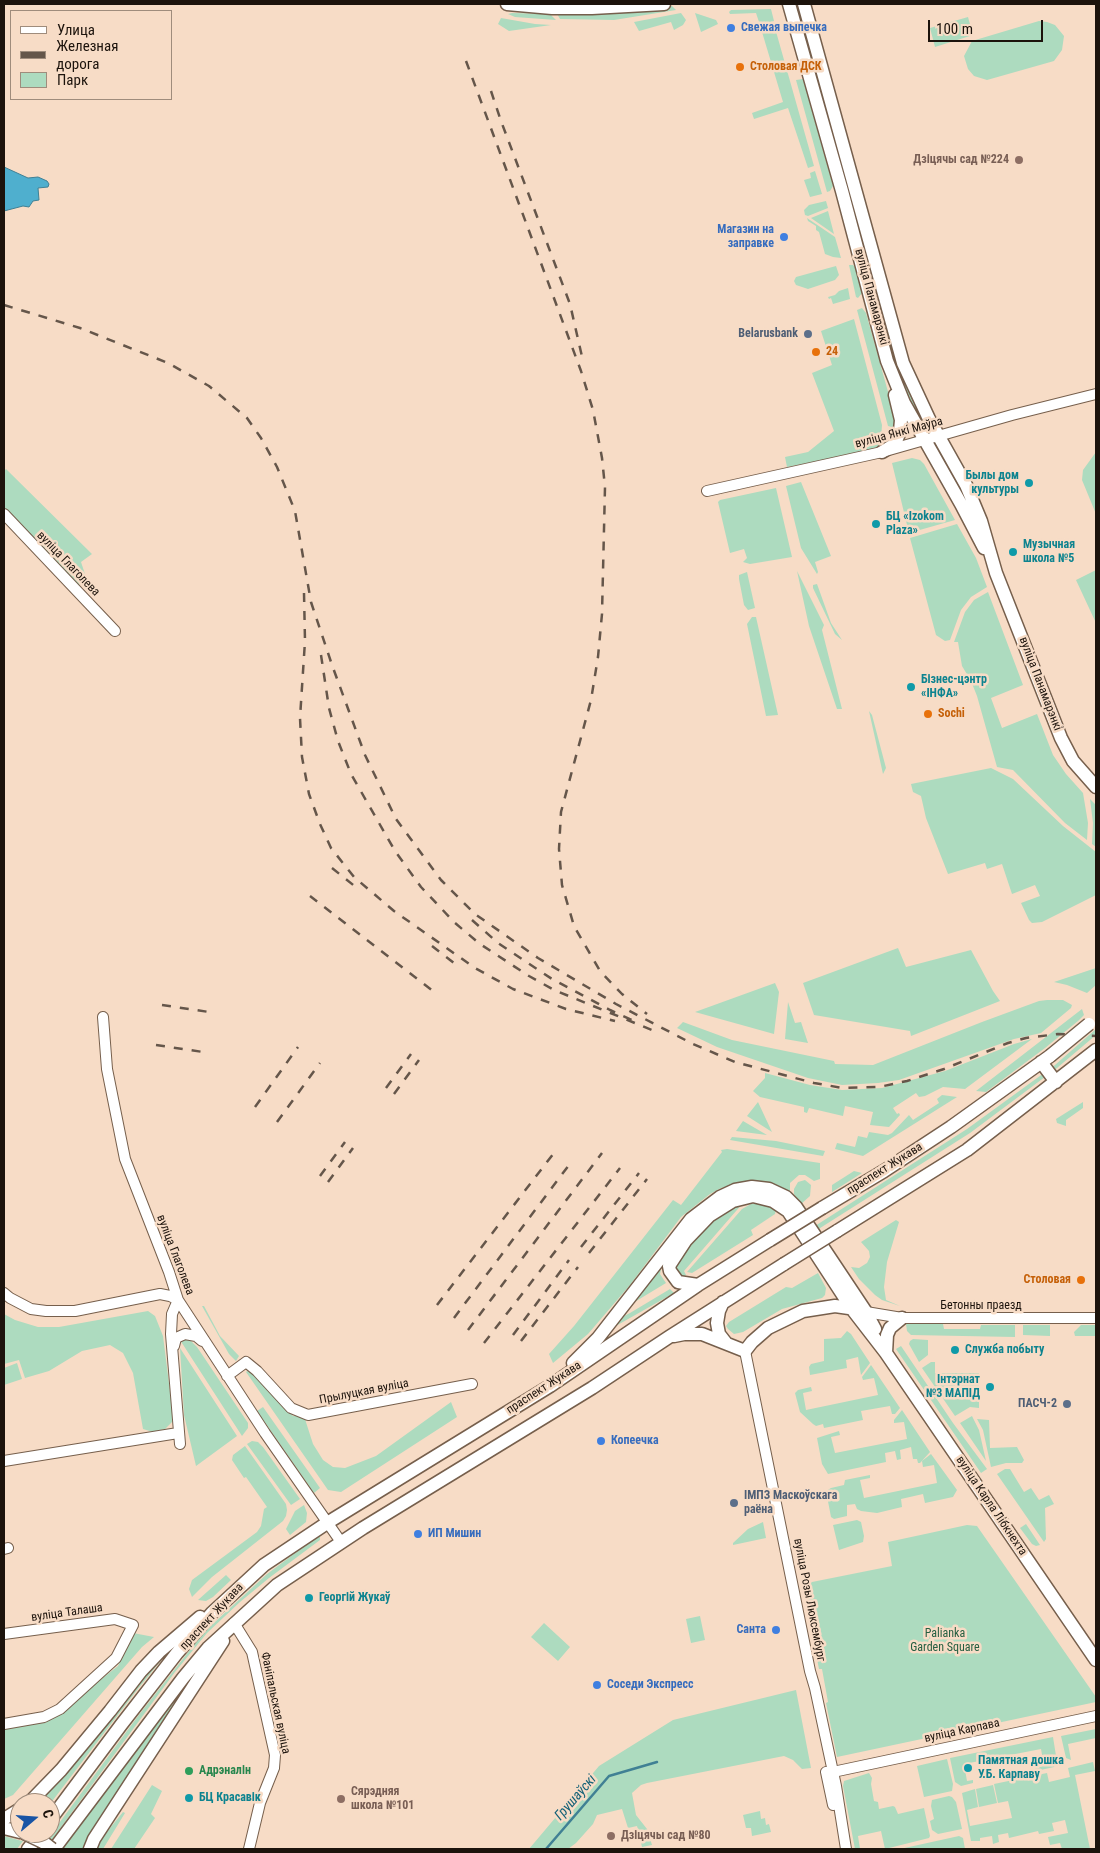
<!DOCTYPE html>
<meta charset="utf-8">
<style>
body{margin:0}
#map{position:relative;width:1100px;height:1853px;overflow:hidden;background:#f7dcc6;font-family:"Roboto Condensed",sans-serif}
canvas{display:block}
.frame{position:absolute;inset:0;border:5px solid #1c130c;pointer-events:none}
.legend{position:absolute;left:10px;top:10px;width:162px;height:90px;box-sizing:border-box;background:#f7dcc6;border:1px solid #9f8c7c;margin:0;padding:6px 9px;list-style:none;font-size:15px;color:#1c130c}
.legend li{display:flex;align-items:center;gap:10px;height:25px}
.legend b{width:25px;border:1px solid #9f8c7c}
.north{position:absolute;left:10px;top:1793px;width:50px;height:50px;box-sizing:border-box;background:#f7dcc6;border:1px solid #9f8c7c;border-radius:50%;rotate:72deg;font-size:14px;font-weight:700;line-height:20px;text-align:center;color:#1c130c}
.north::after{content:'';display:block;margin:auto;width:18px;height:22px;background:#1854a5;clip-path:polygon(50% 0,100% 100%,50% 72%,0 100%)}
.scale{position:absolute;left:928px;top:20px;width:115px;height:22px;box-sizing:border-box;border:2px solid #1c130c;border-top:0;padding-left:6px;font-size:15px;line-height:18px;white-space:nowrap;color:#1c130c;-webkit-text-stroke:4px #f7dcc6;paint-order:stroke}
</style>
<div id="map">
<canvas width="1100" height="1853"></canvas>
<div class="frame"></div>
<ul class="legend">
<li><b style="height:6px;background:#fff"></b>Улица</li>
<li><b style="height:6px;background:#65564a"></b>Железная дорога</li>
<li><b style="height:14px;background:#addbbf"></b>Парк</li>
</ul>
<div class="north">С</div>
<div class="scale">100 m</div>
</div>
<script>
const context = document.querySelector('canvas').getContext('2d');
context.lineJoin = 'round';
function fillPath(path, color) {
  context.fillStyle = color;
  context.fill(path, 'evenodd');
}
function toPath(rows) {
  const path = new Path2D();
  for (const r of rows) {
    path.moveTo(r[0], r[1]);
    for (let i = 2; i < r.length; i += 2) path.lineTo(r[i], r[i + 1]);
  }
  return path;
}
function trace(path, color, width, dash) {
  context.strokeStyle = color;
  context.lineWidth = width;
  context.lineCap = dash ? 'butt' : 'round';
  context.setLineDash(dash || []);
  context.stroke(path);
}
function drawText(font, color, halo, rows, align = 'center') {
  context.font = font + ' "Roboto Condensed",sans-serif';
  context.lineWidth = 5;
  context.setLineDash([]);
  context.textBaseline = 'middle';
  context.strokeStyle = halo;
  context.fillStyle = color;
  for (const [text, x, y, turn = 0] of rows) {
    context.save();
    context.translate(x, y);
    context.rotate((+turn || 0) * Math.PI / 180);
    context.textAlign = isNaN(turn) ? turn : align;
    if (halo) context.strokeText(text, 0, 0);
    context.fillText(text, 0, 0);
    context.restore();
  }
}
const green = toPath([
 [672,6,676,10,614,20,560,19,556,12,624,10],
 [771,9,774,21,760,25,756,13,730,14,729,12,731,10],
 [512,13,550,14,556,20,515,17,508,14],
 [681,13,686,20,683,25,674,30,671,22,639,31,634,22],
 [695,13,716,20,718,24,701,32],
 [968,17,973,35,935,47,930,28],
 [501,18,535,24,551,25,509,31,498,24],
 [801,20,896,363,922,419,919,420,895,369,798,21],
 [1039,21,1047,22,1055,25,1064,36,1062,50,1054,61,987,80,974,76,968,69,964,56,972,41],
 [775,28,814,166,808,168,788,108,754,119,752,113,783,102,762,32],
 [803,79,833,186,830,191,827,192,796,80],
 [815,171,822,194,810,197,804,180,811,178,810,173],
 [826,201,828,208,808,216,805,215,804,210,809,205],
 [828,211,834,234,811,218],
 [807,218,835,237,841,258,833,257,825,254,819,232,816,230,816,226,808,221],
 [849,265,853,265,857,269,862,293,858,298,856,297],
 [836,266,839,275,835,280,808,289,796,285,794,281,796,277],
 [848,288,850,299,833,304,831,298,829,299,828,297,835,295,839,291],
 [862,308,866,313,897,424,895,428,888,426,857,310],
 [854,319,882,425,881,439,878,446,872,451,787,467,785,457,808,452,834,431,812,373,832,365,821,331],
 [1096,452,1096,514,1082,480,1083,470],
 [912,458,920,460,924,464,955,520,909,533,892,463],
 [6,469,92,554,81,562,87,580,77,579,86,599,4,510,4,471],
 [801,482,831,556,815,562,818,572,817,574,801,548,786,486],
 [776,488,792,557,750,564,743,562,747,558,744,549,730,553,718,502,720,500],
 [957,524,976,558,987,587,971,597,961,610,950,640,945,641,936,635,910,538],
 [1096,570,1096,623,1076,580],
 [797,571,824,625,822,630,842,709,837,709,809,626],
 [747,572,755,608,748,610,744,605,739,579,739,575],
 [817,584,831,623,842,640,835,634,813,588,813,585],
 [988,592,1023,685,991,698,1002,728,1037,714,1053,755,1066,774,1083,793,1088,823,1087,840,1065,823,1013,770,997,767,977,696,971,681,962,666,958,642,954,642,965,612,974,600],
 [752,617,756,617,778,715,766,716,747,624],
 [869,711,872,715,886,768,883,774],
 [991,768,1013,779,1063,826,1096,852,1096,895,1042,922,1032,923,1029,920,1021,903,1040,896,1035,885,1012,894,1002,864,987,869,985,863,948,874,926,818,921,796,913,792,911,784],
 [1090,799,1096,805,1096,847,1092,844,1093,823],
 [898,948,906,967,971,950,993,991,1000,1001,911,1036,910,1031,814,1015,803,983],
 [1096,968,1096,985,1087,993,1067,985,1054,982],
 [775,983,779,992,774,1034,695,1012],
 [1047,1000,1063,1000,1072,1005,1071,1008,1041,1033,1014,1039,899,1080,878,1083,842,1085,808,1078,717,1047,677,1028,683,1022,732,1040,834,1061,835,1064,873,1065,982,1022,1039,1001],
 [788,1002,795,1023,801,1022,808,1043,785,1039],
 [1082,1009,1084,1015,1078,1021,1045,1048,986,1092,976,1091],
 [1096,1029,1096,1035,1057,1068,970,1133,817,1230,815,1226,967,1129,1055,1065],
 [1032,1039,965,1089,943,1087,925,1096,919,1097,916,1093,893,1108,897,1114,899,1113,900,1115,889,1127,870,1125,873,1112,845,1106,843,1116,809,1108,807,1113,804,1112,804,1107,760,1097,753,1091,765,1078,765,1073,810,1085,842,1090,882,1088,945,1071,1014,1044],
 [942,1095,957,1097,863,1156,835,1149,837,1143,855,1147,858,1136,867,1138,869,1132,888,1135,892,1133,909,1115,913,1120,939,1103,937,1099],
 [758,1102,772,1132,747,1116],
 [1083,1102,1083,1108,1066,1120,1066,1126,1057,1123,1056,1119],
 [743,1121,767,1135,736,1131],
 [732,1137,776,1141,825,1151,823,1156,730,1140],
 [727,1149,820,1163,820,1179,814,1181,805,1175,799,1175,790,1183,790,1193,741,1183,721,1188,710,1194,681,1217,630,1285,588,1334,553,1363,549,1354,574,1326,673,1200,681,1205,722,1152,721,1150],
 [854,1171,862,1173,832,1192,832,1185],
 [805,1180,811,1185,810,1196,801,1204,794,1194,794,1189,798,1182],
 [737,1196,662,1265,660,1274,666,1283,628,1306,660,1263],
 [743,1203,684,1271,686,1275,683,1278,677,1271,676,1262,696,1231,731,1207],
 [751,1204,764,1204,776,1209,775,1214,751,1230,753,1235,692,1273,687,1272,742,1209],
 [896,1220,899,1222,887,1262,884,1287,886,1300,900,1306,882,1300,875,1295,859,1279,851,1267,859,1268,867,1263,870,1257,869,1251,861,1242],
 [818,1273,826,1288,825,1295,822,1298,782,1309,743,1332,734,1334,728,1329,726,1326,729,1322,786,1287,792,1288],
 [670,1289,674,1293,607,1331,618,1319,630,1313],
 [202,1306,204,1306,220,1336,239,1356,236,1361,229,1354],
 [148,1311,155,1316,163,1336,173,1415,172,1422,165,1429,153,1432,143,1429,133,1373,123,1353,110,1345,82,1351,49,1371,25,1378,19,1360,4,1364,4,1314,15,1320,38,1327,59,1327],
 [906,1324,943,1324,944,1329,980,1329,981,1325,1015,1325,1015,1337,911,1335,907,1331],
 [1023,1325,1050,1325,1050,1336,1023,1335],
 [1081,1325,1096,1325,1096,1336,1075,1336,1074,1332],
 [847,1331,851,1334,870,1363,861,1375,858,1357,846,1360,847,1368,810,1375,809,1367,811,1364,824,1361,824,1339,841,1338],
 [185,1338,189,1339,197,1347,248,1423,248,1428,242,1436,180,1340],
 [913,1339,928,1340,928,1355,919,1362,909,1344,910,1341],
 [901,1346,953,1423,987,1469,981,1473,896,1349],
 [180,1348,237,1436,196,1466,184,1415],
 [931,1362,935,1362,935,1373,979,1373,979,1408,970,1407,955,1416,922,1368],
 [17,1363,22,1379,4,1385,4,1368],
 [871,1365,900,1408,895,1414,892,1414,890,1406,861,1411,863,1420,824,1428,823,1424,816,1426,813,1424,800,1412,795,1393,798,1390,811,1387,812,1391,803,1393,806,1410,878,1395,874,1378,863,1380,862,1377],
 [251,1369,293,1416,304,1416,313,1444,323,1460,333,1467,345,1468,376,1456,451,1402,457,1417,341,1492,328,1490,246,1372],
 [263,1407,320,1488,314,1493,257,1411],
 [902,1410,930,1452,920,1463,918,1463,917,1459,913,1459,911,1447,900,1450,901,1459,897,1460,895,1451,885,1453,886,1462,828,1474,822,1464,817,1438,839,1431,840,1435,831,1437,835,1453,907,1439,904,1422,894,1423,894,1420],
 [972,1416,979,1430,986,1461,960,1423],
 [977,1419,989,1420,990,1448,1017,1447,1024,1460,1022,1463,1006,1463,991,1467,983,1430],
 [252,1441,258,1442,263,1447,300,1499,291,1505,247,1444],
 [245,1446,286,1504,287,1510,286,1516,283,1521,212,1577,192,1597,189,1589,192,1580,257,1532,261,1526,264,1509,267,1507,246,1477,244,1478,232,1460,233,1455],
 [931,1454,957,1490,953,1497,925,1503,923,1494,901,1499,902,1507,877,1513,861,1511,857,1509,855,1504,847,1505,847,1516,834,1519,831,1517,826,1491,831,1488,844,1485,845,1480,870,1475,870,1478,860,1480,864,1498,937,1483,934,1465,923,1467,922,1461],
 [1005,1469,1010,1469,1024,1492,1031,1488,1039,1500,1049,1495,1054,1504,1045,1508,1046,1539,1044,1542,997,1474],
 [304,1505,307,1513,306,1522,290,1535,286,1529,295,1511],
 [857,1520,861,1522,864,1536,863,1542,839,1550,833,1525],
 [763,1522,766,1538,733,1545,733,1543,748,1529],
 [1026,1524,1040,1545,1036,1546,1032,1544,1020,1528],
 [967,1525,977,1526,1096,1697,1096,1702,837,1757,826,1703,828,1702,822,1669,819,1669,802,1584,892,1566,888,1542],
 [320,1536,320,1540,269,1578,240,1602,207,1633,175,1672,45,1849,40,1849,138,1716,204,1632,267,1574,294,1554],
 [226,1575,231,1580,213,1597,206,1601,198,1600],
 [700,1616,705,1640,691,1643,686,1619],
 [544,1623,570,1647,558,1661,531,1637],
 [133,1633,154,1637,142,1647,13,1795,4,1799,4,1726,12,1724,45,1723,118,1666],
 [168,1652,137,1690,50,1804,36,1803,159,1657],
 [190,1679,192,1681,84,1849,61,1849],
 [796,1690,811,1768,802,1769,793,1760,784,1756,647,1783,641,1785,632,1793,636,1815,647,1829,652,1845,642,1847,637,1826,628,1828,622,1809,597,1815,593,1824,576,1843,568,1849,529,1849,599,1766,673,1720],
 [1096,1729,1096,1738,1068,1744,1071,1760,1066,1758,1061,1736],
 [1053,1737,1057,1762,1054,1767,1036,1771,1035,1768,1044,1766,1041,1749,964,1764,967,1781,973,1780,973,1783,961,1786,955,1782,950,1758],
 [947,1759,953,1784,952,1791,924,1797,917,1766],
 [1093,1762,1095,1771,1075,1775,1090,1849,1062,1849,1060,1843,1050,1845,1048,1837,1068,1833,1065,1820,1052,1823,1054,1831,1039,1834,1038,1831,1009,1838,1008,1833,998,1835,999,1842,993,1844,992,1836,980,1838,980,1841,971,1841,962,1793,975,1789,978,1807,967,1810,970,1826,1012,1818,1008,1801,998,1803,994,1784,1047,1773,1049,1782,1070,1777,1068,1768],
 [869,1773,872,1778,871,1784,874,1801,878,1802,879,1809,893,1806,895,1807,898,1814,924,1808,930,1836,929,1838,885,1849,881,1831,858,1836,860,1849,855,1849,843,1786,844,1781],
 [152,1785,162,1791,151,1814,155,1818,134,1849,111,1849],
 [993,1785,997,1803,979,1807,976,1789],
 [949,1796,952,1797,956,1802,962,1829,938,1834,932,1830,930,1821,934,1819,931,1806,932,1800],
 [760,1811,761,1819,765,1818,766,1825,769,1824,771,1832,752,1836,751,1828,746,1828,743,1815],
 [123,1812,125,1813,103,1849,95,1849,102,1838],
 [29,1833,17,1849,4,1849,4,1836,22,1841],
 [959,1836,963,1838,965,1849,900,1849]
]);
const water = toPath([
 [4,167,28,178,38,177,47,181,49,184,48,187,38,188,39,200,33,201,29,207,23,206,4,211,4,167]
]);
const stream = toPath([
 [546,1849,609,1776,657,1762]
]);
const minor = toPath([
 [707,491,882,452,1012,415,1096,394],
 [4,514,115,631],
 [103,1017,107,1069,125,1159,169,1272,178,1300,265,1433,341,1542],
 [4,1293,10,1298,31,1309,46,1311,75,1311,160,1294,170,1296,178,1300],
 [178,1300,172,1314,171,1334,180,1444],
 [866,1312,902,1318,1096,1318],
 [174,1346,176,1338,185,1334,196,1336,202,1341],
 [745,1351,810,1671,815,1688,836,1786,846,1849],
 [227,1376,246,1362,257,1371,291,1408,308,1415,472,1384],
 [4,1461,178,1433],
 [4,1549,8,1548],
 [234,1623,252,1652,275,1755,274,1768,260,1803,249,1849],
 [4,1634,115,1619,133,1625,116,1658,60,1709,44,1717,4,1724],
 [826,1772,833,1805],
 [833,1772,1096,1716]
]);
const major = toPath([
 [507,4,552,8,592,8,664,4],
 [789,4,842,191,887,361,904,403,961,504,984,548],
 [804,4,903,363,929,419,966,485,981,521,996,573,1061,738,1073,761,1096,787],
 [882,452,895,444,900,431,901,420,895,395],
 [1041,1062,1056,1082],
 [822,1208,884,1171,951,1127,1050,1056],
 [837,1231,967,1150,1096,1050],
 [698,1285,678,1282,670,1271,669,1266,686,1240,709,1216,733,1201,753,1196,773,1201,788,1211,852,1309,886,1353,1096,1660],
 [723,1302,719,1311,717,1323,719,1334,726,1343],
 [674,1336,684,1334,702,1334,745,1351,752,1342,768,1328,803,1311,835,1306,856,1309],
 [886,1353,887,1335,890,1328,902,1318],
 [573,1363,598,1338,691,1219,720,1197,735,1190,752,1187,769,1189,786,1197,796,1207,866,1312,875,1329],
 [29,1803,61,1770,110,1711,141,1671,159,1652,200,1617],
 [4,1819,20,1809],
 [50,1820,121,1725,177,1653,212,1613,264,1565,327,1523,550,1386,698,1285,770,1240],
 [4,1828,20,1832],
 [28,1849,41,1833],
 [54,1849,183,1678,208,1648,277,1585,363,1528,592,1388,669,1337,784,1264],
 [90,1849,94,1839,223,1641]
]);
const rail = toPath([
 [466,61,581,371,593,410,602,458,605,487,602,614,598,657,591,700,561,812,559,849,562,885,574,926,600,971,622,994,647,1014],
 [491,91,501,121,570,304,583,361],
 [4,305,80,328,168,363,209,386,247,418,261,438,277,467,295,511,311,602,332,665,365,755,396,819,441,880,475,914,538,958,616,1004,693,1044,735,1062,814,1083,843,1088,879,1087,907,1081,944,1069,1008,1043,1026,1038,1058,1034,1096,1036],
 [304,593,305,641,300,718,302,757,309,794,320,824,331,848,354,877,394,911,475,968,513,989,566,1009,615,1021],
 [321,655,329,708,338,741,351,774,395,851,421,887,455,923,480,944,529,976,554,990,652,1030],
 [332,868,357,888],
 [310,896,438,995],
 [472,920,498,943,552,979,610,1010,632,1020],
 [432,946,459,967],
 [162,1005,209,1012],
 [156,1045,203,1052],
 [386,1088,411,1054],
 [394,1094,419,1060],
 [255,1107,298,1047],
 [277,1122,320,1063],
 [320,1176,345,1142],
 [328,1182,353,1148],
 [581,1247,639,1173],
 [589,1253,647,1179],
 [437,1305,557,1149],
 [454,1318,572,1161],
 [468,1330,602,1153],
 [513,1335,569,1260],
 [521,1341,578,1267],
 [484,1343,620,1168]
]);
const majorBridge = toPath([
 [1050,1056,1089,1024],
 [770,1240,822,1208],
 [784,1264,837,1231],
 [24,1833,43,1842,52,1849]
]);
const markers = [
 [731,28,5,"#3f7fe0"],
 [740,67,5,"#e8710a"],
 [1019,160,5,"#8d6e63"],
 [784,237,5,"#3f7fe0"],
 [808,334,5,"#5c6f8a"],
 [816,352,5,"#e8710a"],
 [1029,483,5,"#0f9aa8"],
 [876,524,5,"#0f9aa8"],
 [1013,552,5,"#0f9aa8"],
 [911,687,5,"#0f9aa8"],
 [928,714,5,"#e8710a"],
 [1081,1280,5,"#e8710a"],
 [955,1350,5,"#0f9aa8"],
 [990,1387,5,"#0f9aa8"],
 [1067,1404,5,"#5c6f8a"],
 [601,1441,5,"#3f7fe0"],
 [734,1503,5,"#5c6f8a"],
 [418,1534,5,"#3f7fe0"],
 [309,1598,5,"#0f9aa8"],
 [776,1630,5,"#3f7fe0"],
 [597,1685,5,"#3f7fe0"],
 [968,1768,5,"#0f9aa8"],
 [189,1771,5,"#2e9e5b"],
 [189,1798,5,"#0f9aa8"],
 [341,1799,5,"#8d6e63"],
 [611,1836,5,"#8d6e63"]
];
const shopNames = [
 ["Свежая выпечка",741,28],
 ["Магазин на",774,230,"right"],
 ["заправке",774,244,"right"],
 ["Копеечка",611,1441],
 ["ИП Мишин",428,1534],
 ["Санта",766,1630,"right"],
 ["Соседи Экспресс",607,1685]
];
const foodNames = [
 ["Столовая ДСК",750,67],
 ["24",826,352],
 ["Sochi",938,714],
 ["Столовая",1071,1280,"right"]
];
const educationNames = [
 ["Дзіцячы сад №224",1009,160,"right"],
 ["Сярэдняя",351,1792],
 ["школа №101",351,1806],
 ["Дзіцячы сад №80",621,1836]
];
const streetNames = [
 ["вуліца Панамарэнкі",871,297,75],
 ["вуліца Янкі Маўра",899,433,-15],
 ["вуліца Глаголева",68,564,46],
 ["вуліца Панамарэнкі",1040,684,69],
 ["праспект Жукава",885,1169,-32],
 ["вуліца Глаголева",175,1255,69],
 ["Бетонны праезд",981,1306],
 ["праспект Жукава",544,1388,-33],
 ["Прылуцкая вуліца",364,1392,-11],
 ["вуліца Карла Лібкнехта",991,1506,56],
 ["вуліца Розы Люксембург",809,1600,79],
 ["вуліца Талаша",67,1613,-8],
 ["праспект Жукава",212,1617,-47],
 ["Фаніпальская вуліца",275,1703,78],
 ["вуліца Карпава",962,1731,-12]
];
const serviceNames = [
 ["Belarusbank",798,334],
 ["ПАСЧ-2",1057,1404],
 ["ІМПЗ Маскоўскага",744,1496,"left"],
 ["раёна",744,1510,"left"]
];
const cultureNames = [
 ["Былы дом",1019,476,"right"],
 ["культуры",1019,490,"right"],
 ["БЦ «Izokom",886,517],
 ["Plaza»",886,531],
 ["Музычная",1023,545],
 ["школа №5",1023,559],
 ["Бізнес-цэнтр",921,680],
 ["«ІНФА»",921,694],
 ["Служба побыту",965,1350],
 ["Інтэрнат",980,1380,"right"],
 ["№3 МАПІД",980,1394,"right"],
 ["Георгій Жукаў",319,1598],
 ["Памятная дошка",978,1761],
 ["У.Б. Карпаву",978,1775],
 ["БЦ Красавік",199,1798]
];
const parkNames = [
 ["Palianka",945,1634],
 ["Garden Square",945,1648]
];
const leisureNames = [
 ["Адрэналін",199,1771]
];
const waterNames = [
 ["Грушаўскі",576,1798,-49]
];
fillPath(green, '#addbbf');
fillPath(water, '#4fafce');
trace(water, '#408094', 1);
trace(stream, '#408094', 2.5);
trace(minor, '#765f4c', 12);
trace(major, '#765f4c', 15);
trace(minor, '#fff', 10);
trace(major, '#fff', 12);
trace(rail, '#65564a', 2.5, [9, 9]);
trace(majorBridge, '#765f4c', 15, []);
trace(majorBridge, '#fff', 12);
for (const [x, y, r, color] of markers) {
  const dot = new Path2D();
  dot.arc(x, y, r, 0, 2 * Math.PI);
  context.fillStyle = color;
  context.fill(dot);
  trace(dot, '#f7dcc6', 2);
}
drawText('bold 12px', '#366cbe', '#f7dcc6', shopNames, 'left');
drawText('bold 12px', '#c56008', '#f7dcc6', foodNames, 'left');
drawText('bold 12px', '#785e54', '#f7dcc6', educationNames, 'left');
drawText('12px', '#1c130c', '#f7dcc6', streetNames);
drawText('bold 12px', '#4e5e75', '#f7dcc6', serviceNames, 'right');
drawText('bold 12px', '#0d838f', '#f7dcc6', cultureNames, 'left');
drawText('12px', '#255f41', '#f7dcc6', parkNames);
drawText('bold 12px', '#27864d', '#f7dcc6', leisureNames, 'left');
drawText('italic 14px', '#136177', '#f7dcc6', waterNames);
</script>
